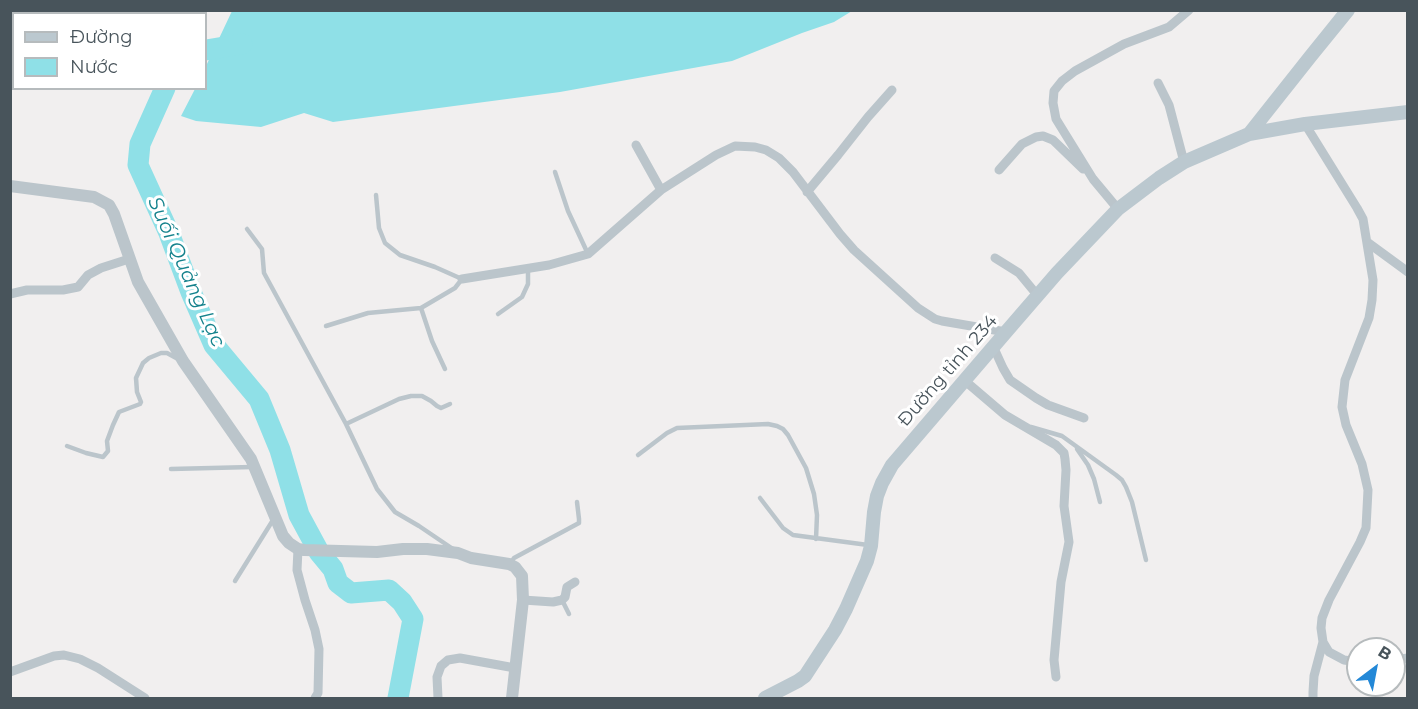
<!DOCTYPE html>
<meta charset="utf-8">
<style>
body{margin:0}
#map{position:relative;width:1418px;height:709px;overflow:hidden;background:#f1efef;font-family:Montserrat,sans-serif}
canvas{display:block}
.frame{position:absolute;inset:0;border:12px solid #48545b;pointer-events:none}
.legend{position:absolute;left:12px;top:12px;width:195px;height:78px;box-sizing:border-box;background:#fff;border:2px solid #b6bbbd;margin:0;padding:8px 10px;list-style:none;font-size:18px;color:#48545b}
.legend li{display:flex;align-items:center;gap:12px;height:30px}
.legend b{width:30px;border:2px solid #b6bbbd}
.north{position:absolute;left:1346px;top:637px;width:60px;height:60px;box-sizing:border-box;background:#fff;border:2px solid #b6bbbd;border-radius:50%;rotate:32deg;font-size:16px;font-weight:700;line-height:24px;text-align:center;color:#48545b}
.north::after{content:'';display:block;margin:auto;width:21px;height:27px;background:#2388d7;clip-path:polygon(50% 0,100% 100%,50% 72%,0 100%)}
</style>
<div id="map">
<canvas width="1418" height="709"></canvas>
<div class="frame"></div>
<ul class="legend">
<li><b style="height:8px;background:#bbc8cf"></b>Đường</li>
<li><b style="height:16px;background:#8fe0e7"></b>Nước</li>
</ul>
<div class="north">B</div>
</div>
<script>
const context = document.querySelector('canvas').getContext('2d');
context.lineJoin = 'round';
function fillPath(path, color) {
  context.fillStyle = color;
  context.fill(path, 'evenodd');
}
function toPath(rows) {
  const path = new Path2D();
  for (const r of rows) {
    path.moveTo(r[0], r[1]);
    for (let i = 2; i < r.length; i += 2) path.lineTo(r[i], r[i + 1]);
  }
  return path;
}
function trace(path, color, width, dash) {
  context.strokeStyle = color;
  context.lineWidth = width;
  context.lineCap = dash ? 'butt' : 'round';
  context.setLineDash(dash || []);
  context.stroke(path);
}
function drawText(font, color, halo, rows, align = 'center') {
  context.font = font + ' Montserrat,sans-serif';
  context.lineWidth = 6;
  context.setLineDash([]);
  context.textBaseline = 'middle';
  context.strokeStyle = halo;
  context.fillStyle = color;
  for (const [text, x, y, turn = 0] of rows) {
    context.save();
    context.translate(x, y);
    context.rotate((+turn || 0) * Math.PI / 180);
    context.textAlign = isNaN(turn) ? turn : align;
    if (halo) context.strokeText(text, 0, 0);
    context.fillText(text, 0, 0);
    context.restore();
  }
}
const water = toPath([
 [232,11,232,10,852,11,834,22,802,33,732,61,560,92,333,122,304,113,261,127,196,121,181,116,195,89,206,88,206,66]
]);
const river = toPath([
 [34,10,45,14],
 [206,50,242,44],
 [165,88,140,144,138,165,169,233,191,292,214,345,259,399,280,450,299,515,319,552,333,569,338,583,351,593,389,590,402,602,413,619,398,698]
]);
const service = toPath([
 [555,172,568,211,588,254],
 [376,195,379,228,385,243,400,255,435,267,462,279,455,288,421,308,432,341,445,369],
 [247,229,262,249,264,273,346,424,377,489,395,512,419,526,453,549],
 [498,314,522,297,528,284,528,268],
 [326,326,368,313,421,308],
 [346,424,399,399,411,396,422,396,431,401,437,406,441,408,450,404],
 [1031,427,1062,436,1116,475,1122,480,1126,487,1132,502,1146,560],
 [67,446,86,453,103,457,108,451,107,441,113,425,119,412,140,404,141,402,137,392,136,378,143,363,149,358,161,353,167,353,178,359],
 [1077,449,1088,465,1094,479,1100,502],
 [638,455,667,433,677,428,768,424,777,426,783,429,788,435,806,468,814,494,817,515,816,539],
 [171,469,252,467],
 [760,498,783,528,793,535,868,545],
 [511,562,514,558,579,523,579,519,577,502],
 [235,581,273,520],
 [562,600,569,614]
]);
const minor = toPath([
 [1158,83,1169,105,1184,162],
 [1305,124,1357,208,1363,219,1373,280,1372,300,1369,318,1345,380,1342,407,1346,425,1362,464,1368,490,1366,528,1360,542,1329,600,1322,618,1321,628,1323,642,1329,652,1344,660,1358,662],
 [636,145,661,190],
 [999,170,1022,144,1036,137,1043,136,1053,140,1083,169],
 [807,192,838,155,868,117,892,90],
 [1118,209,1093,179,1056,119,1053,103,1054,91,1062,81,1075,71,1124,44,1169,27,1189,10],
 [1367,242,1408,272],
 [995,258,1019,273,1038,296],
 [462,279,549,265,588,254,661,190,716,155,735,146,755,147,766,150,779,158,793,172,840,234,854,250,918,308,935,319,942,321,1006,332],
 [10,294,27,290,63,290,78,287,88,275,101,268,129,259],
 [993,346,1003,368,1010,380,1036,398,1048,405,1084,418],
 [964,380,1005,415,1056,445,1064,453,1065,459,1066,470,1064,506,1069,542,1061,582,1054,660,1056,677],
 [298,549,297,570,305,600,315,630,319,649,318,693,315,698],
 [523,600,553,602,562,600,565,597,567,587,575,582],
 [1394,660,1408,658],
 [10,672,54,656,64,655,80,659,98,668,145,698],
 [438,698,437,677,441,666,448,660,460,658,515,668],
 [1313,698,1313,692,1314,676,1323,642]
]);
const tertiary = toPath([
 [10,186,94,197,109,205,114,214,138,282,183,361,251,459,283,536,289,543,298,549,304,550,377,552,403,549,427,549,458,553,471,558,509,564,515,567,522,576,523,600,512,698]
]);
const secondary = toPath([
 [1249,134,1310,57,1348,10],
 [765,698,798,681,805,676,835,630,846,609,867,561,871,546,874,512,877,496,882,483,892,465,1006,332,1057,273,1118,209,1159,178,1184,162,1249,134,1305,124,1408,112]
]);
const streetNames = [
 ["Đường tỉnh 234",948,371,-49]
];
const waterNames = [
 ["Suối Quảng Lạc",186,272,66]
];
fillPath(water, '#8fe0e7');
trace(river, '#8fe0e7', 21);
trace(service, '#bbc5cb', 4.5);
trace(minor, '#bbc5cb', 9);
trace(tertiary, '#bbc5cb', 12);
trace(secondary, '#bbc8cf', 14);
drawText('18px', '#48545b', '#fff', streetNames);
drawText('italic 20px', '#14828c', '#fff', waterNames);
</script>
